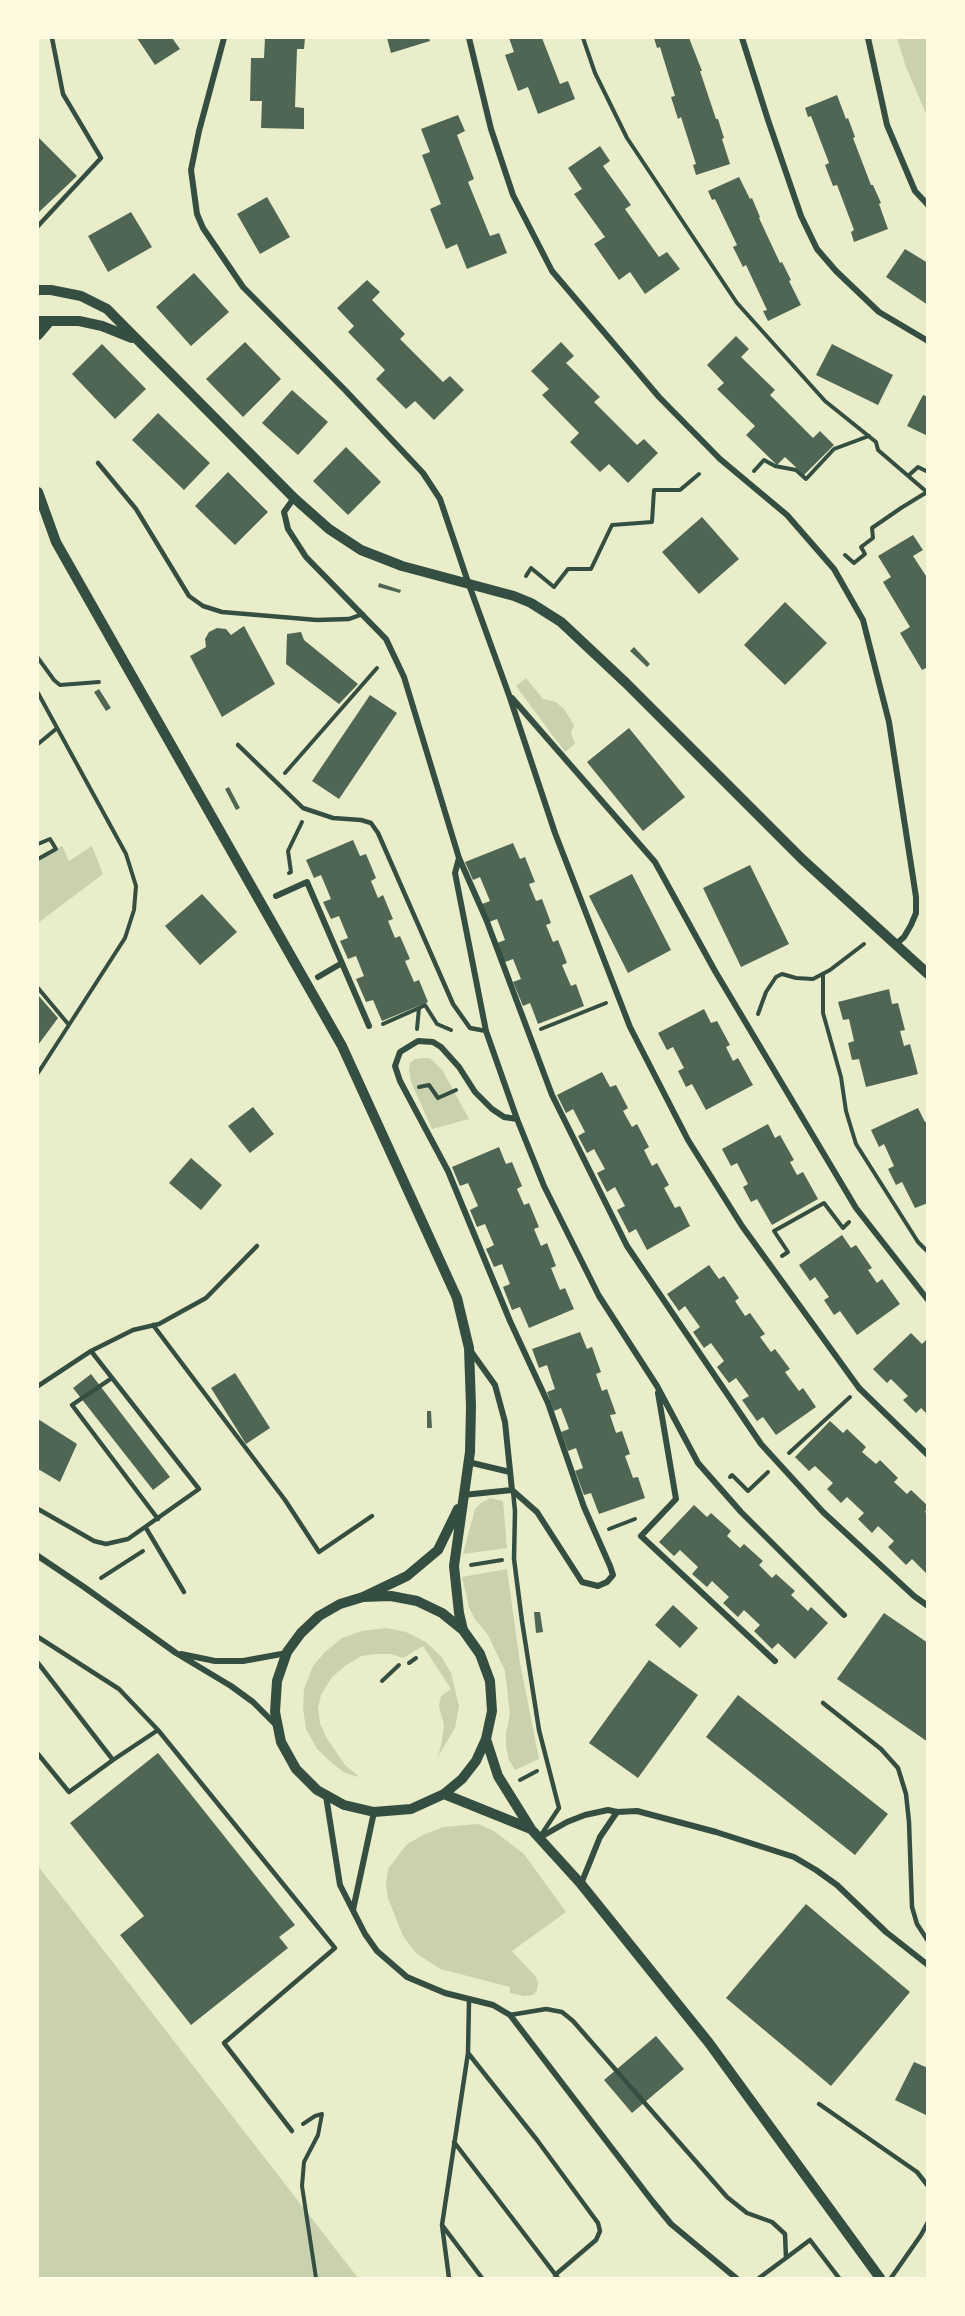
<!DOCTYPE html>
<style>
body{margin:0}
#map{position:relative;width:965px;height:2316px;overflow:hidden;background:#e9edc9;font-family:"PT Sans",sans-serif}
canvas{display:block}
.frame{position:absolute;inset:0;border:39px solid #fefae0;pointer-events:none}
</style>
<div id="map">
<canvas width="965" height="2316"></canvas>
<div class="frame"></div>
</div>
<script>
const context = document.querySelector('canvas').getContext('2d');
context.lineJoin = 'round';
function fillPath(path, color) {
  context.fillStyle = color;
  context.fill(path, 'evenodd');
}
function toPath(rows) {
  const path = new Path2D();
  for (const r of rows) {
    path.moveTo(r[0], r[1]);
    for (let i = 2; i < r.length; i += 2) path.lineTo(r[i], r[i + 1]);
  }
  return path;
}
function trace(path, color, width, dash) {
  context.strokeStyle = color;
  context.lineWidth = width;
  context.lineCap = dash ? 'butt' : 'round';
  context.setLineDash(dash || []);
  context.stroke(path);
}
const green = toPath([
 [897,38,927,38,927,116,906,67],
 [526,678,543,699,556,702,564,709,574,725,571,733,575,744,565,752,516,686],
 [62,846,69,861,92,846,103,874,38,923,38,858],
 [423,1058,430,1058,443,1071,469,1119,432,1129,411,1082,409,1070,410,1063,415,1059],
 [490,1498,503,1501,507,1548,463,1554,475,1509,481,1503],
 [507,1569,520,1663,539,1759,515,1770,509,1760,506,1747,506,1733,510,1714,505,1671,488,1635,474,1618,469,1607,462,1577],
 [386,1628,406,1632,426,1642,441,1656,451,1673,459,1706,455,1728,437,1758,441,1746,444,1725,439,1706,440,1700,441,1696,451,1689,423,1646,403,1658,391,1654,376,1654,361,1656,345,1666,332,1677,321,1695,318,1708,320,1723,326,1737,345,1765,359,1777,345,1773,332,1763,317,1749,306,1729,303,1708,304,1689,313,1666,325,1652,342,1638,362,1631],
 [478,1824,494,1831,524,1854,566,1912,512,1951,536,1977,538,1983,537,1990,533,1995,524,1996,510,1993,510,1987,440,1969,416,1953,403,1936,388,1898,386,1885,388,1869,406,1845,423,1835,444,1827],
 [38,1866,358,2278,38,2278]
]);
const building = toPath([
 [137,38,172,38,180,49,155,65],
 [265,38,305,38,304,49,297,49,295,107,304,108,304,129,261,128,262,101,250,101,251,58,264,58],
 [387,38,429,38,430,41,391,53],
 [509,38,542,38,560,84,568,81,575,99,538,114,528,87,518,91,505,55,514,52],
 [654,38,689,38,702,71,700,71,716,119,718,119,724,138,722,139,730,164,696,175,693,165,696,164,681,117,678,119,671,97,675,96,660,47,657,48],
 [837,95,846,119,848,118,855,137,853,138,871,185,873,185,881,203,879,204,888,229,854,242,851,232,854,230,837,185,833,186,825,165,829,163,811,116,808,117,805,108],
 [458,115,465,131,457,135,474,179,468,182,490,236,499,233,507,253,467,269,457,244,446,249,430,209,441,204,422,155,430,152,421,129],
 [38,137,77,176,38,213],
 [600,146,610,161,603,166,631,205,625,209,659,257,667,252,680,269,645,294,630,272,619,280,594,244,605,237,574,194,582,189,568,168],
 [739,177,750,199,752,198,760,217,759,218,780,263,782,262,791,280,789,281,801,305,768,321,763,311,767,310,746,265,743,267,733,247,737,245,715,199,712,200,708,191],
 [267,197,290,237,260,254,237,214],
 [131,212,152,247,108,272,88,236],
 [905,249,928,263,928,305,886,277],
 [194,273,229,312,191,346,156,307],
 [367,280,380,292,372,300,405,334,400,339,443,382,450,376,464,390,434,420,415,401,406,409,376,379,385,370,348,332,354,326,337,308],
 [736,336,749,349,741,357,775,390,770,395,813,438,820,431,834,445,804,475,785,457,777,465,746,435,755,426,717,389,724,383,707,365],
 [245,342,281,379,243,417,206,379],
 [561,342,574,356,566,363,600,397,594,402,637,445,644,439,658,453,628,483,609,464,600,472,570,442,579,433,542,395,549,389,531,371],
 [102,344,146,389,115,419,72,374],
 [832,344,893,375,878,405,816,375],
 [292,390,328,422,298,455,262,423],
 [923,395,928,397,928,436,907,426],
 [158,413,210,463,184,490,132,440],
 [346,447,381,482,348,515,313,481],
 [228,472,268,512,235,545,195,506],
 [702,517,739,559,699,594,662,552],
 [913,535,923,550,913,556,928,579,928,667,922,670,900,633,910,627,883,582,891,577,878,556],
 [379,583,401,590,400,593,378,587],
 [785,602,827,643,785,685,744,645],
 [244,626,275,684,222,717,190,656,206,647,205,639,209,632,217,628,226,629,231,635],
 [301,632,304,640,358,684,339,704,286,664,287,634],
 [634,647,650,664,647,667,630,651],
 [99,689,111,708,106,711,94,692],
 [370,695,397,713,339,799,312,781],
 [629,728,685,797,643,831,587,762],
 [229,787,240,808,236,810,225,789],
 [353,840,360,856,366,854,376,878,371,881,378,898,383,895,393,919,388,921,395,938,400,936,410,959,405,961,414,982,419,980,428,1002,382,1021,373,1000,366,1002,356,979,364,976,356,956,348,959,340,941,348,938,339,916,331,919,323,902,331,899,321,875,314,878,306,860],
 [513,843,520,859,525,857,535,882,529,884,536,901,542,899,551,923,546,925,553,942,558,940,567,963,562,965,571,986,576,984,584,1006,538,1024,530,1003,523,1006,513,982,521,979,513,959,505,962,497,943,505,940,497,919,489,922,482,904,490,901,480,877,473,880,465,862],
 [750,865,789,944,741,967,703,888],
 [632,874,671,950,628,973,589,896],
 [202,894,237,932,200,965,165,926],
 [889,989,892,1004,898,1003,905,1030,900,1031,904,1046,910,1044,918,1074,866,1087,859,1059,852,1060,848,1043,854,1041,849,1019,843,1020,838,1002],
 [38,995,58,1018,38,1045],
 [704,1009,711,1023,717,1021,730,1045,726,1047,733,1061,738,1058,753,1085,706,1110,692,1084,686,1087,678,1071,684,1068,673,1047,667,1050,658,1033],
 [602,1072,610,1087,616,1085,628,1108,623,1111,632,1127,637,1124,649,1147,644,1150,652,1166,657,1163,669,1185,664,1188,675,1208,680,1206,690,1226,647,1250,636,1229,629,1233,617,1210,625,1206,615,1187,607,1192,597,1173,605,1169,594,1149,587,1153,578,1136,585,1132,573,1109,566,1113,557,1095],
 [253,1107,274,1134,250,1153,228,1126],
 [918,1108,925,1122,928,1121,928,1203,915,1208,902,1182,896,1185,888,1169,894,1166,884,1144,879,1147,871,1130],
 [768,1124,775,1138,780,1135,794,1160,790,1162,797,1175,803,1172,818,1199,772,1225,757,1199,751,1202,743,1187,748,1184,737,1163,731,1166,722,1149],
 [499,1147,506,1164,512,1162,522,1186,517,1189,524,1205,529,1203,539,1227,534,1229,541,1246,547,1243,556,1266,551,1268,560,1290,565,1288,574,1309,529,1328,520,1307,512,1310,503,1287,510,1284,502,1264,494,1267,486,1249,494,1245,485,1224,477,1227,470,1210,478,1206,468,1183,460,1186,452,1167],
 [191,1158,222,1185,201,1210,169,1183],
 [842,1235,851,1248,856,1245,872,1268,868,1270,877,1283,882,1279,900,1304,857,1335,840,1311,834,1315,824,1300,829,1297,815,1277,810,1281,799,1265],
 [709,1265,719,1279,724,1276,739,1298,735,1301,745,1316,750,1313,765,1334,760,1337,771,1352,775,1349,790,1369,785,1372,799,1391,803,1388,816,1407,776,1435,763,1417,757,1421,742,1400,749,1396,736,1378,729,1383,717,1367,724,1361,711,1343,704,1348,693,1332,700,1327,685,1306,679,1311,667,1294],
 [580,1332,587,1349,592,1347,601,1372,596,1374,602,1391,607,1389,616,1414,610,1415,616,1433,622,1431,630,1454,625,1456,633,1478,638,1477,645,1498,599,1514,591,1493,584,1495,575,1471,583,1468,576,1448,568,1451,561,1432,569,1429,561,1408,554,1411,547,1392,555,1389,547,1365,539,1368,532,1349],
 [911,1333,922,1344,926,1340,928,1342,928,1415,921,1408,916,1413,903,1400,908,1396,891,1379,887,1383,873,1369],
 [235,1373,270,1428,246,1444,211,1388],
 [91,1374,170,1477,153,1490,73,1388],
 [427,1411,431,1411,432,1428,427,1428],
 [38,1419,77,1444,60,1482,38,1469],
 [830,1421,843,1433,847,1429,866,1447,862,1452,876,1464,880,1460,898,1478,894,1482,907,1494,911,1490,928,1506,925,1512,928,1514,928,1575,912,1559,906,1565,888,1547,894,1541,878,1526,872,1533,858,1519,864,1513,847,1497,841,1503,827,1489,833,1483,815,1466,809,1471,795,1457],
 [694,1505,707,1517,711,1513,731,1531,727,1536,740,1548,744,1544,763,1561,759,1565,772,1578,776,1574,795,1591,791,1595,808,1611,811,1607,828,1623,795,1659,778,1643,772,1649,754,1631,760,1625,744,1610,738,1617,723,1603,729,1597,712,1581,707,1587,692,1574,698,1567,680,1550,674,1556,659,1542],
 [673,1605,698,1628,680,1648,655,1625],
 [534,1612,540,1612,543,1632,536,1633],
 [884,1613,928,1643,928,1742,837,1679],
 [649,1660,698,1695,638,1778,589,1743],
 [738,1695,888,1814,855,1855,706,1737],
 [158,1753,295,1925,279,1937,288,1948,191,2025,120,1935,144,1916,70,1823],
 [806,1904,910,1992,831,2086,726,1998],
 [656,2036,684,2069,632,2113,604,2080],
 [914,2062,928,2068,928,2116,895,2100]
]);
const path = toPath([
 [583,38,595,73,627,138,737,303,825,401,876,442,878,450,928,493],
 [754,471,764,460,775,466,796,470,806,479,834,449,869,436],
 [908,476,918,467,928,472],
 [845,555,854,563,865,554,861,547,873,538,872,528,901,508,927,492],
 [526,576,531,568,554,587,568,569,591,569,612,525,652,522,654,490,680,490,699,474],
 [38,658,54,680,60,685,99,682],
 [38,693,126,854,136,886,134,910,125,938,38,1073],
 [38,744,56,729],
 [285,773,377,668],
 [38,844,50,839,56,849,38,859],
 [289,873,291,872,288,851,302,822],
 [823,974,823,1013,841,1077,846,1111,856,1144,918,1242,928,1252],
 [38,988,69,1025],
 [758,1014,766,992,776,977,782,974,796,978,813,979,830,970,864,944],
 [383,1024,419,1008],
 [417,1029,419,1008,425,1005,437,1024,451,1030],
 [541,1029,606,1003],
 [419,1087,429,1085,438,1098,456,1090],
 [782,1256,788,1252,774,1231,824,1203,843,1228,849,1222],
 [789,1453,850,1397],
 [730,1477,732,1475,748,1491,768,1472],
 [609,1529,635,1519],
 [471,1565,502,1560],
 [101,1578,143,1551],
 [409,1663,416,1658],
 [382,1681,399,1665],
 [520,1780,537,1771],
 [303,2124,315,2116,322,2114,318,2135,304,2162,302,2186,316,2278]
]);
const service = toPath([
 [38,226,101,158,63,94,52,38],
 [98,463,136,509,189,596,203,606,222,612,317,620,349,619,363,614],
 [238,745,303,808,333,818,361,820,371,823,378,833,453,1004,470,1028,486,1031],
 [153,1325,285,1500,319,1552,372,1516],
 [112,1378,72,1405,158,1519],
 [38,1386,91,1351,133,1330,159,1324,206,1298,257,1246],
 [513,1491,515,1511,514,1559,522,1621,539,1730,559,1808,539,1838],
 [38,1509,94,1541,106,1544,128,1539,199,1489,91,1351],
 [146,1528,184,1592],
 [38,1637,119,1689,158,1730,113,1760],
 [38,1663,113,1760,69,1792,38,1754],
 [823,1703,881,1749,898,1768,906,1794,909,1822,912,1907,917,1924,928,1941],
 [158,1730,335,1948,224,2043,292,2131],
 [510,2015,546,2009,562,2012,573,2021,727,2197,747,2213,772,2222,785,2234,786,2258,759,2278],
 [468,2053,537,2140,598,2223,600,2231,596,2240,555,2275],
 [819,2104,917,2172,928,2186],
 [454,2142,558,2278],
 [442,2225,482,2278],
 [786,2258,810,2240,839,2278],
 [449,2278,442,2225,468,2053,469,2001],
 [891,2278,921,2235,928,2222]
]);
const minor = toPath([
 [224,38,199,131,191,170,197,214,203,228,243,287,345,390,423,473,440,499,468,582,509,695,555,833,630,1027,688,1140,742,1226,859,1388,928,1455],
 [469,38,491,129,513,195,552,271,659,397,720,459,787,515,834,569,863,620,889,722,916,897,916,913,911,925,904,937,895,945],
 [742,38,768,120,801,216,817,249,836,271,879,312,928,341],
 [868,38,887,125,915,191,928,205],
 [294,498,284,512,288,529,306,557,386,639,404,677,459,858,486,919,552,1095,627,1246,761,1444,823,1512,914,1596,928,1606],
 [512,698,655,862,715,971,856,1208,928,1300],
 [459,858,455,873,486,1031,517,1119,544,1186,599,1296,657,1386,698,1463,741,1512,844,1615],
 [276,896,307,882,369,1026],
 [318,977,342,963],
 [470,1350,495,1385,505,1422,512,1490,537,1512,582,1582,598,1586,607,1582,613,1575,610,1566,584,1507,548,1403,510,1321,448,1171,400,1081,395,1066,400,1052,418,1041,433,1042,441,1047,459,1067,475,1092,492,1109,504,1117,517,1119],
 [658,1393,676,1499,641,1536,775,1661],
 [468,1462,510,1472],
 [463,1495,512,1490],
 [38,1556,84,1587,176,1653,231,1686,253,1702,276,1725],
 [181,1654,215,1661,243,1661,287,1653],
 [326,1796,340,1885,365,1934,377,1951,407,1977,445,1993,493,2005,510,2015,653,2202,671,2224,736,2278],
 [539,1838,567,1822,585,1815,608,1810,617,1812,637,1811,716,1832,794,1857,816,1870,837,1885,886,1932,928,1965],
 [581,1884,600,1837,617,1812],
 [353,1910,374,1812]
]);
const tertiary = toPath([
 [38,290,51,290,81,296,107,309,294,498,329,529,361,550,402,566,514,596,531,603,561,622,626,683,802,859,928,974],
 [38,321,79,321,102,326,132,338],
 [38,335,50,321],
 [38,492,56,542,342,1046,457,1298,469,1348,471,1406,470,1452,454,1566,459,1613,463,1630],
 [363,1597,391,1596,417,1601,442,1613,463,1630,480,1654,490,1681,492,1711,486,1739,476,1761,462,1779,444,1794,411,1809,374,1812,344,1805,317,1790,296,1769,281,1742,275,1712,277,1681,287,1652,301,1633,319,1616,340,1604,363,1597,407,1576,438,1550,458,1509],
 [486,1739,498,1776,531,1829,581,1884,709,2043,880,2278],
 [444,1794,531,1829]
]);
fillPath(green, '#cad2ad');
fillPath(building, '#4f6655');
trace(path, '#344e41', 4);
trace(service, '#344e41', 4.5);
trace(minor, '#344e41', 6);
trace(tertiary, '#344e41', 10);
</script>
